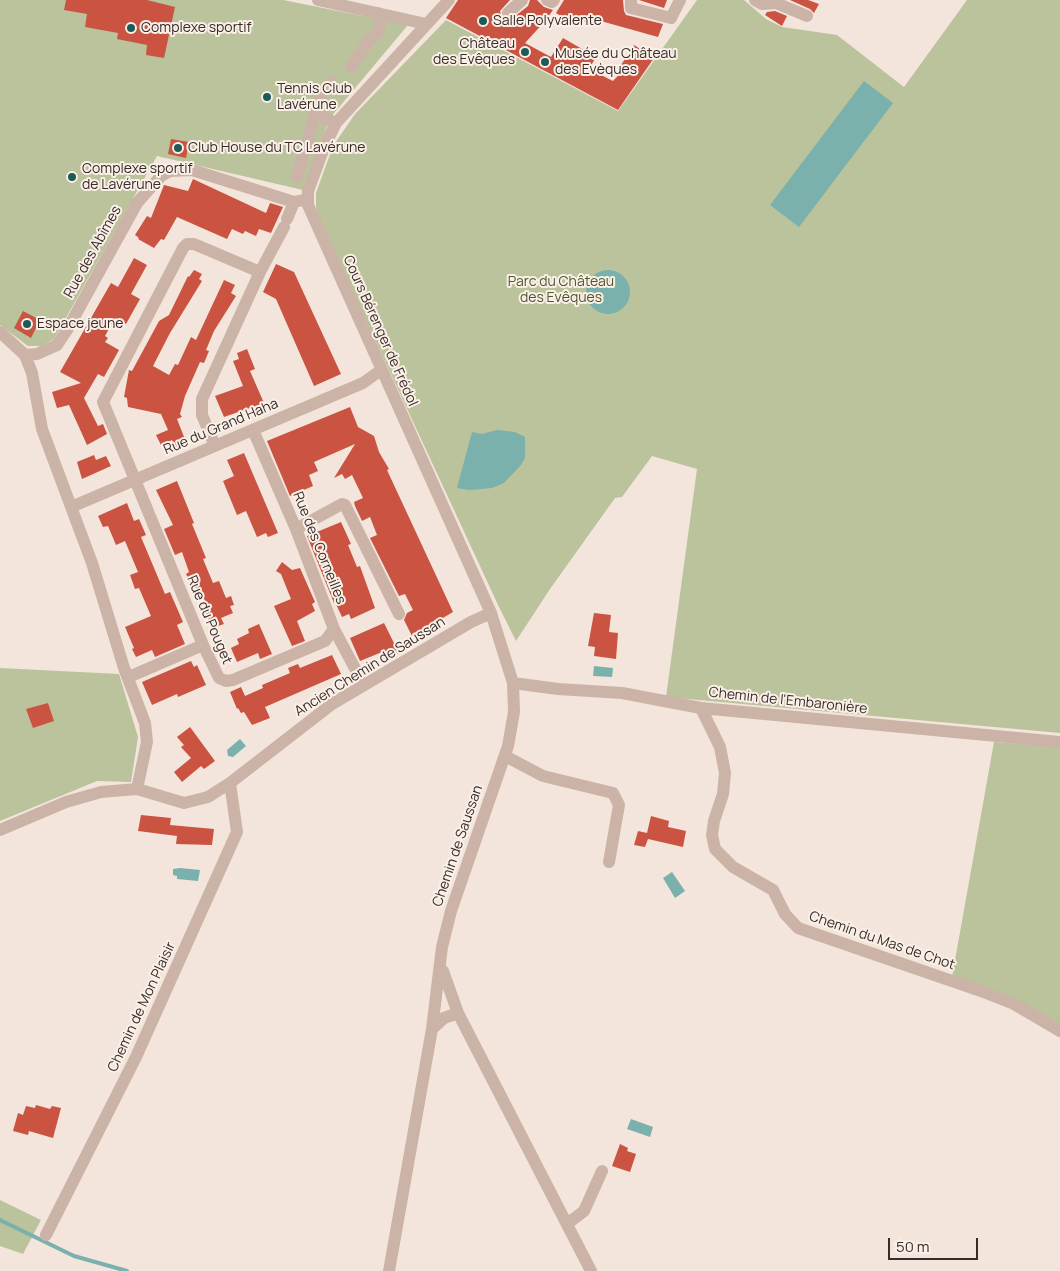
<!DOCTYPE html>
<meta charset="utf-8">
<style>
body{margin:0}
#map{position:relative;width:1060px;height:1271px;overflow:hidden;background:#f3e5dc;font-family:Manrope,sans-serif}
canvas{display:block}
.scale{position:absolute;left:888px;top:1238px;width:90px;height:22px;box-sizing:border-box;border:2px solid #382b28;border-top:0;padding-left:6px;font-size:15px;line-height:18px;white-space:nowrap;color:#382b28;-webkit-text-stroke:4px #faf0e8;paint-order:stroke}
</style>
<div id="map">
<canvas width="1060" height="1271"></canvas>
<div class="scale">50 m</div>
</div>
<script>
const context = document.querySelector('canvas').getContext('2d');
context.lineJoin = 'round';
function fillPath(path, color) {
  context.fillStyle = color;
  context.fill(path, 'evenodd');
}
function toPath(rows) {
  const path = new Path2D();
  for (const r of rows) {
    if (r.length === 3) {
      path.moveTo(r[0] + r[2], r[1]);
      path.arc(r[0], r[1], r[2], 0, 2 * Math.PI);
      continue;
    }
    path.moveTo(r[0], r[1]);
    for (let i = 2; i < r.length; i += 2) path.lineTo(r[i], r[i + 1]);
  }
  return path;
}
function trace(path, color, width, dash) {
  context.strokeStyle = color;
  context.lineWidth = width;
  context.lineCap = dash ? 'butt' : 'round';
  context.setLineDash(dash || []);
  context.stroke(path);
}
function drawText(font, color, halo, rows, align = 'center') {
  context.font = font + ' Manrope,sans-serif';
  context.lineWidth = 4;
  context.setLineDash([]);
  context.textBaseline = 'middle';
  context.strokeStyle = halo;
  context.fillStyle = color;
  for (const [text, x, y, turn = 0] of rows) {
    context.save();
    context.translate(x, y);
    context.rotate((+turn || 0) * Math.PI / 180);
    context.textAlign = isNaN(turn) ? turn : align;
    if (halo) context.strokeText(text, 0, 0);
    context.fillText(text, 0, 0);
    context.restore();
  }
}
const green = toPath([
 [0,0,283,0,408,25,330,118,303,190,157,156,54,339,41,346,28,346,0,325],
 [697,0,744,0,766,19,782,27,837,35,904,87,967,0,1060,0,1060,733,666,697,697,469,652,456,622,497,615,498,550,589,516,641,499,607,318,217,316,207,316,193,333,146,355,114,446,20,618,111],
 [0,668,119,674,138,737,131,782,97,781,0,821],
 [994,742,1060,747,1060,1028,952,977],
 [0,1200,41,1220,23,1254,0,1246]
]);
const water = toPath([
 [864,81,893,103,799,227,770,205],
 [608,292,22],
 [497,430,515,432,525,437,525,458,521,465,504,483,492,488,469,490,457,488,472,432,482,434],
 [594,666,613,668,612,677,593,676],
 [240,739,246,746,233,757,228,756,227,750],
 [180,868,200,870,198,881,177,879,177,876,173,875,173,869],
 [672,872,685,891,675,898,663,878],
 [631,1119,653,1127,650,1137,627,1129]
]);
const stream = toPath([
 [0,1220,74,1256,127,1271]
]);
const building = toPath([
 [66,0,147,0,175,7,164,58,146,55,147,45,117,39,118,33,85,27,87,14,64,10],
 [458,0,510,0,500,11,502,18,509,21,528,6,530,0,537,0,544,7,553,10,548,17,540,16,546,20,525,43,551,57,563,38,596,57,589,69,613,81,626,67,621,65,634,45,654,58,618,110,446,18],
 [564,0,623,0,624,11,626,15,663,24,658,37,590,18,588,23,570,16,567,20,556,13],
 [639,0,667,0,664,8],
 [790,0,808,0,819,4,814,13,810,9],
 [775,11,787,16,782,26,765,15,767,12],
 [171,139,189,142,186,158,168,154],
 [193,179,266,213,270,203,283,207,271,233,259,229,256,236,245,231,243,234,232,229,227,239,177,217,164,240,161,239,154,248,138,239,139,238,135,235,147,216,151,218,164,185,188,191],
 [134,258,147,265,131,294,140,299,126,324,115,318,105,336,108,338,105,342,119,350,104,377,98,374,84,398,98,426,103,424,107,434,87,445,69,405,57,408,52,392,81,383,60,372,111,283,118,287],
 [276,264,294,272,341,374,314,386,276,299,263,292],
 [194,270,202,274,199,279,202,281,170,333,153,366,169,375,175,364,178,365,191,337,196,340,224,280,235,285,231,293,236,296,214,331,206,350,209,351,204,363,200,362,185,396,180,414,182,417,177,419,186,442,175,447,172,440,161,445,156,435,168,430,161,414,128,407,127,398,124,397,129,370,132,371,159,321,169,315,188,276,189,277],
 [23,311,40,320,31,338,14,328],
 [247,349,255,369,250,371,264,403,224,417,215,396,243,386,233,361,239,359,237,353],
 [350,407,358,427,374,436,379,452,389,469,387,470,453,612,436,622,438,626,421,633,412,636,404,620,407,613,413,610,405,594,399,596,370,538,377,535,370,517,362,521,355,506,354,502,363,498,352,475,345,479,342,474,334,478,355,444,314,462,318,471,309,475,313,486,290,496,267,441],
 [244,453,278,533,268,537,266,533,257,537,246,511,237,515,223,481,234,476,227,460],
 [94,455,96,460,106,456,111,466,82,479,77,462],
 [177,481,194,523,192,524,206,558,203,559,213,583,219,581,226,598,231,596,234,605,230,606,233,613,221,618,224,624,212,628,206,613,210,612,202,594,199,596,193,581,190,582,186,574,189,572,182,552,175,555,164,529,173,525,156,490],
 [127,503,134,521,139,519,146,535,141,537,165,594,170,592,183,622,177,625,185,644,155,657,152,650,136,657,132,649,134,648,125,627,151,616,139,588,135,589,130,575,138,572,125,541,116,545,108,526,103,527,98,516],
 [341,522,351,544,348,545,357,567,360,566,375,608,351,619,349,614,342,617,335,602,334,603,307,536],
 [282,562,292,570,300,568,315,602,312,604,315,611,297,621,305,641,292,646,274,606,291,599,281,574,276,571],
 [594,613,611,615,609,632,618,633,616,659,594,656,595,647,588,646],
 [384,623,399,653,385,659,382,652,360,661,350,638],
 [259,624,272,654,260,659,258,653,237,662,231,648,239,644,237,639,249,633,248,629],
 [332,655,341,674,265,707,270,718,252,725,244,712,241,713,238,708,237,709,230,692,241,687,245,696,263,688,262,685,290,673,288,668,298,664,300,668],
 [191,661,194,667,197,665,206,685,178,697,177,694,152,705,142,682],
 [48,703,54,721,33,728,26,709],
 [190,727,215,761,204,769,201,766,182,782,174,772,191,758,181,747,184,745,177,737],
 [141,815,171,818,170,825,214,829,212,845,176,844,177,836,138,831],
 [651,816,669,821,668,827,686,831,683,847,648,839,645,847,634,845,638,831,647,833],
 [36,1105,50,1109,52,1106,61,1108,53,1138,29,1131,28,1135,13,1131,18,1113,23,1115,26,1106,35,1108],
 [620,1144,628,1148,627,1151,636,1154,630,1172,612,1166]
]);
const minor = toPath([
 [318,0,426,24],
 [547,0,552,2,554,0],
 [631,0,631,8,671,18,680,0],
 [755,0,762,4,776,3,807,16],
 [508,13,522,0],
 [351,67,369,40,378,33,380,28,378,13],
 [314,113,336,123],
 [297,177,320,97,331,82],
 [287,219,294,202],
 [260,272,284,227],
 [0,332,25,355,32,373,42,429,92,563,124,668,145,723,147,742,137,789],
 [25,355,37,354,57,345,67,330,137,203,161,176,170,171,192,170,294,202,308,199],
 [253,430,296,529,334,629,359,676],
 [215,446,202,415,202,399,260,272,194,244,187,244,183,248,103,402,203,645,219,678,226,681,233,680,325,641,334,629],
 [71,507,363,383,381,370],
 [296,529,342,504,345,505,399,614],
 [131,676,203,645],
 [513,683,558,689,622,693,701,708,1060,742],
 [701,708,720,747,725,773,723,794,714,821,712,835,715,849,733,867,773,890,785,914,798,928,981,991,1014,1004,1060,1031],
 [505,756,543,776,613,793,619,805,609,862],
 [0,830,66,802,101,792,137,789,184,803,208,797,230,783,332,704,471,622,491,613],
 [443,971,458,1013,591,1271],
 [432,1029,444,1018,458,1013],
 [567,1224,584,1211,602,1171],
 [46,1235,136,1057,237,832,230,783],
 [389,1271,432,1029,442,947,451,911,508,746,514,712,513,683,491,613,308,205,308,191,325,145,336,123,449,0]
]);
const markers = [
 [483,21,5,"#1c5b58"],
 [131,28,5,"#1c5b58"],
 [525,52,5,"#1c5b58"],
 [545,62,5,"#1c5b58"],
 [267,97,5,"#1c5b58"],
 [178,148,5,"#1c5b58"],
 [72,177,5,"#1c5b58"],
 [27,324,5,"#1c5b58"]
];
const poiNames = [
 ["Salle Polyvalente",493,21],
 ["Complexe sportif",141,28],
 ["Château",515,44,"right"],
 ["des Evêques",515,60,"right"],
 ["Musée du Château",555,54],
 ["des Evèques",555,70],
 ["Tennis Club",277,89],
 ["Lavérune",277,105],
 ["Club House du TC Lavérune",188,148],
 ["Complexe sportif",82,169],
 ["de Lavérune",82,185],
 ["Espace jeune",37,324]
];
const streetNames = [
 ["Rue des Abîmes",93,252,-61],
 ["Cours Bérenger de Frédol",380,331,66],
 ["Rue du Grand Haha",221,427,-23],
 ["Rue des Corneilles",319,548,68],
 ["Rue du Pouget",209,620,67],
 ["Ancien Chemin de Saussan",370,667,-32],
 ["Chemin de l'Embaronière",788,701,6],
 ["Chemin de Saussan",458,846,-71],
 ["Chemin du Mas de Chot",882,941,19],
 ["Chemin de Mon Plaisir",142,1007,-65]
];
const parkNames = [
 ["Parc du Château",561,282],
 ["des Evêques",561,298]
];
fillPath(green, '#bac39b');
fillPath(water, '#7ab1ad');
trace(stream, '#7ab1ad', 4);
fillPath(building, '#ca5342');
trace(minor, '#ccb3a7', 12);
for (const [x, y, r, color] of markers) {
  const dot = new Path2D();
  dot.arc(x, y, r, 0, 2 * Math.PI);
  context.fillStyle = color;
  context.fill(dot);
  trace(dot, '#faf0e8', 2);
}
drawText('14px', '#382b28', '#faf0e8', poiNames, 'left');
drawText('14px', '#382b28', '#faf0e8', streetNames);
drawText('14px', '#4c572b', '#faf0e8', parkNames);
</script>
